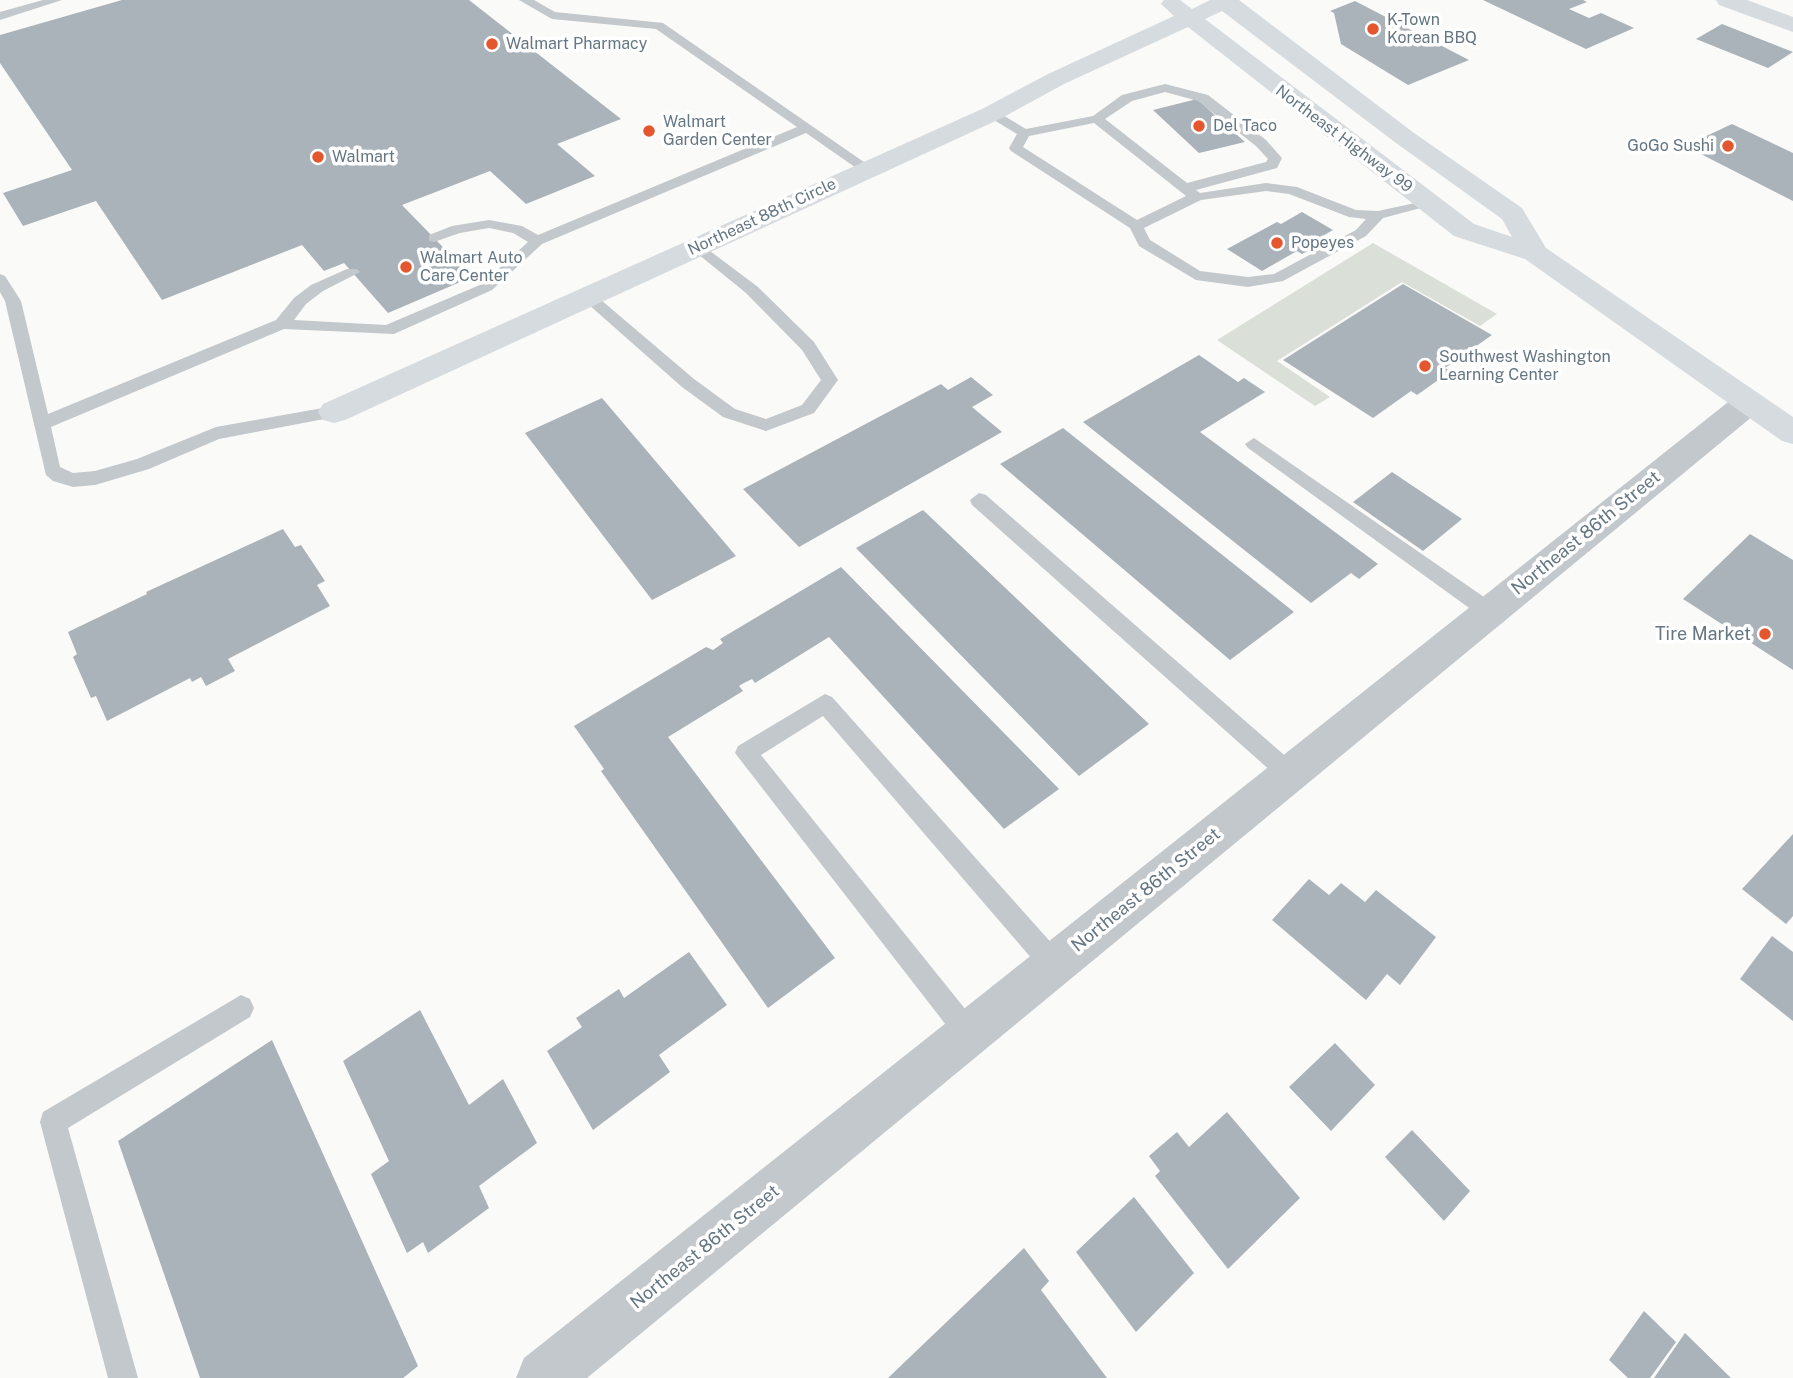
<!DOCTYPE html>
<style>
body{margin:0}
canvas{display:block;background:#fafaf8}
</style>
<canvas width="1793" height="1378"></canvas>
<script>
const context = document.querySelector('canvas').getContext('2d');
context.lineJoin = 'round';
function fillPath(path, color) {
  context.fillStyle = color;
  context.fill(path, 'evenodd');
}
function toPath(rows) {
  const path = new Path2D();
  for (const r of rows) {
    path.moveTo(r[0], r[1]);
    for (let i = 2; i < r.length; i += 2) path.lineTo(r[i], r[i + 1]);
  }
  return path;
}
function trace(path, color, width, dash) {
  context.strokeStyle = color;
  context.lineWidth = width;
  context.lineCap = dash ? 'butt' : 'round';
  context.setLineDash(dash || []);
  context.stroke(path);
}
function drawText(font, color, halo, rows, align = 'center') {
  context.font = font + ' "Public Sans",sans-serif';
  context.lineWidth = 7;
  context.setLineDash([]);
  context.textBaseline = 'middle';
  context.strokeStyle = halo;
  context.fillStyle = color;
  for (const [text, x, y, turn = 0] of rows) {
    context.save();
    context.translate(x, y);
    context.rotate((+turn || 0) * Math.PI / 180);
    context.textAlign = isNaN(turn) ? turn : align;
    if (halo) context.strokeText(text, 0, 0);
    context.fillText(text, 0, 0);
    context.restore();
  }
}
const green = toPath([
 [1373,243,1497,314,1480,326,1402,282,1277,361,1330,397,1315,406,1217,340]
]);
const building = toPath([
 [122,0,469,0,621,119,557,144,595,176,526,204,490,171,402,205,472,277,388,313,344,263,324,271,302,245,162,300,96,201,23,226,3,193,72,170,0,63,0,35],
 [1483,0,1583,0,1587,2,1569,9,1589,18,1601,13,1634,28,1586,49],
 [1355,1,1469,60,1408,85,1341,44,1334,13,1330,11],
 [1722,24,1793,52,1768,68,1696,39],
 [1197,99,1245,142,1199,153,1153,110],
 [1732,124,1793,153,1793,201,1685,146],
 [1302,212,1333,230,1314,241,1320,245,1302,254,1297,251,1262,271,1227,249,1277,222,1281,224],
 [1403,284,1492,335,1445,368,1451,371,1417,395,1411,391,1373,418,1283,360],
 [1199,355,1238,382,1244,378,1265,392,1200,432,1378,564,1359,579,1351,573,1311,603,1083,422],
 [971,377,993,395,972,407,1002,432,799,547,743,489,941,384,948,390],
 [602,398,736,556,652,600,525,433],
 [1063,428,1294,612,1230,660,1000,464],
 [1392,472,1462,519,1423,551,1353,502],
 [923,510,1149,724,1079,776,856,548],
 [283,529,295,547,301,545,325,581,317,585,330,606,228,659,235,671,206,686,201,677,192,682,190,678,107,721,96,696,91,698,73,657,77,654,68,632,147,594,146,592],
 [1750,534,1793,560,1793,670,1683,599],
 [841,567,1059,789,1004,829,829,637,755,683,752,679,742,684,739,686,743,691,668,737,835,958,768,1008,601,771,604,769,574,726,706,647,713,650,723,643,720,639],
 [1793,834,1793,916,1786,924,1742,889],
 [1309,879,1329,895,1341,883,1365,902,1376,890,1436,937,1400,985,1387,974,1366,1000,1272,920],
 [1772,936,1793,952,1793,1021,1740,979],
 [689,952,727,1005,659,1055,670,1072,593,1130,547,1051,582,1027,576,1018,619,989,624,998],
 [420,1010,469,1105,503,1079,537,1143,479,1186,489,1208,428,1253,423,1242,407,1253,371,1174,389,1161,343,1061],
 [272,1040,418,1366,403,1378,200,1378,118,1141],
 [1335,1043,1375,1085,1331,1131,1289,1087],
 [1227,1112,1300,1198,1228,1269,1155,1176,1160,1171,1149,1156,1177,1132,1189,1147],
 [1412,1130,1470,1191,1444,1221,1385,1157],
 [1134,1197,1194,1273,1136,1332,1076,1252],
 [1024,1248,1049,1281,1041,1290,1107,1378,888,1378],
 [1644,1311,1676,1342,1650,1378,1628,1378,1609,1360],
 [1685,1333,1731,1378,1654,1378]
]);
const lane = toPath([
 [43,0,62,0,0,20,0,12,43,0],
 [519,0,534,0,555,12,663,23,874,169,862,172,806,133,542,244,492,290,394,334,284,329,51,427,60,467,73,473,95,471,137,459,216,427,334,406,340,408,343,412,340,416,219,439,149,469,95,485,73,487,53,481,46,475,5,301,0,292,0,274,5,276,21,301,48,414,276,320,294,298,311,285,347,269,357,269,360,272,323,291,306,304,294,320,386,325,482,284,528,242,513,233,489,228,460,233,434,242,429,241,429,235,452,226,489,220,522,226,538,235,797,127,656,29,552,19,519,0],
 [1165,84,1208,95,1266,140,1282,158,1277,168,1196,190,1200,193,1266,183,1297,187,1356,210,1378,211,1429,200,1436,204,1383,218,1366,236,1283,281,1248,287,1196,280,1139,246,1130,228,1011,151,1009,148,1017,134,984,114,996,111,1026,129,1093,116,1122,95,1165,84],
 [1165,92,1198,101,1256,146,1268,159,1266,162,1187,183,1105,119,1132,101,1165,92],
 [1094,123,1186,196,1137,220,1023,147,1029,136,1094,123],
 [1266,191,1289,194,1349,217,1366,219,1356,230,1274,274,1248,277,1200,271,1150,240,1144,228,1201,200,1266,191],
 [698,242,758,287,814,342,838,380,814,413,766,431,723,417,682,387,580,297,588,292,594,294,694,379,735,409,766,419,802,405,821,380,802,350,746,293,693,250,693,244,698,242],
 [1254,438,1497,606,1500,612,1497,618,1483,618,1248,448,1245,444,1254,438],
 [979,493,986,495,1298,767,1301,774,1298,781,1290,784,1282,781,972,505,970,500,979,493],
 [825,694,832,697,1063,956,1066,965,1063,974,1054,977,1045,974,823,716,761,755,978,1025,982,1034,978,1043,969,1047,960,1043,735,753,738,746,825,694],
 [241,995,250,999,254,1008,250,1017,68,1128,138,1378,108,1378,40,1122,43,1112,241,995]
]);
const street = toPath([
 [1748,392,1759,395,1764,403,1759,411,587,1378,516,1378,524,1358,1737,395,1748,392]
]);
const secondary = toPath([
 [1164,0,1180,0,1192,9,1210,0,1239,0,1414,133,1522,208,1546,248,1793,417,1793,444,1782,441,1525,259,1454,236,1188,27,1064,84,1000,119,345,420,334,423,323,420,318,412,323,404,982,109,1048,74,1174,16,1161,4,1164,0],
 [1222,11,1396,143,1502,219,1512,237,1474,224,1205,19,1222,11],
 [1716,0,1747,0,1793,17,1793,32,1719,5,1716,0]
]);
const markers = [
 [1373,29,7,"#e4572e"],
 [492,44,7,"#e4572e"],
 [1199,126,7,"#e4572e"],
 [649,131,7,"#e4572e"],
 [1728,146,7,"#e4572e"],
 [318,157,7,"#e4572e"],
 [1277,243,7,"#e4572e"],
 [406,267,7,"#e4572e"],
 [1425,366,7,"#e4572e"],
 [1765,634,7,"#e4572e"]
];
const farPoinames = [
 ["K-Town",1387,20],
 ["Korean BBQ",1387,38],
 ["Walmart Pharmacy",506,44],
 ["Walmart",663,122],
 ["Garden Center",663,140],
 ["Del Taco",1213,126],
 ["GoGo Sushi",1714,146,"right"],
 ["Walmart",332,157],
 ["Popeyes",1291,243],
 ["Walmart Auto",420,258],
 ["Care Center",420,276],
 ["Southwest Washington",1439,357],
 ["Learning Center",1439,375]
];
const farStreetnames = [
 ["Northeast Highway 99",1344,139,37],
 ["Northeast 88th Circle",762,217,-25]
];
const streetNames = [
 ["Northeast 86th Street",1586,533,-39],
 ["Northeast 86th Street",1146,890,-39],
 ["Northeast 86th Street",705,1247,-39]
];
const poiNames = [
 ["Tire Market",1751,634]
];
fillPath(green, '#dadfd7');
fillPath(building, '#aab3b9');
fillPath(lane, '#c3c8cc');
fillPath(street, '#c3c8cc');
fillPath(secondary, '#d6dbdf');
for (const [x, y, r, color] of markers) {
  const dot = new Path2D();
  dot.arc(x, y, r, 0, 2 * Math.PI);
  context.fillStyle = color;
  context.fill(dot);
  trace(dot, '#fff', 2.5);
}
drawText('16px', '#657683', '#fff', farPoinames, 'left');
drawText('16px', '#657683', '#fff', farStreetnames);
drawText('18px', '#657683', '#fff', streetNames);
drawText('18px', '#657683', '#fff', poiNames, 'right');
</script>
